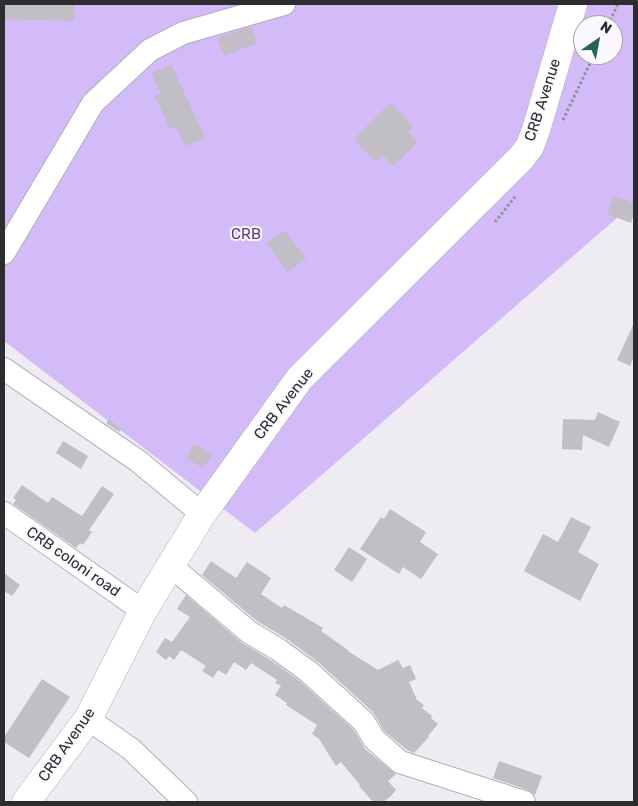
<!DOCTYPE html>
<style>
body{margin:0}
#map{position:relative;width:638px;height:806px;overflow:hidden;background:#eeebf2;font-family:Rubik,sans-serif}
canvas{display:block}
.frame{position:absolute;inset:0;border:5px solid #2d2c2e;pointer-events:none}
.north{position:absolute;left:573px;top:15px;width:50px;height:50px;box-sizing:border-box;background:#fbf9fe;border:1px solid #a9a7ab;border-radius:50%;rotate:33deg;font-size:14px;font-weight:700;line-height:20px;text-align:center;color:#2d2c2e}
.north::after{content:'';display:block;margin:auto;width:18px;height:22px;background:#236555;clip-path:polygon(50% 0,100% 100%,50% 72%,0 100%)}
</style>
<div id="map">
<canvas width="638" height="806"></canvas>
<div class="frame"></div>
<div class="north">N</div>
</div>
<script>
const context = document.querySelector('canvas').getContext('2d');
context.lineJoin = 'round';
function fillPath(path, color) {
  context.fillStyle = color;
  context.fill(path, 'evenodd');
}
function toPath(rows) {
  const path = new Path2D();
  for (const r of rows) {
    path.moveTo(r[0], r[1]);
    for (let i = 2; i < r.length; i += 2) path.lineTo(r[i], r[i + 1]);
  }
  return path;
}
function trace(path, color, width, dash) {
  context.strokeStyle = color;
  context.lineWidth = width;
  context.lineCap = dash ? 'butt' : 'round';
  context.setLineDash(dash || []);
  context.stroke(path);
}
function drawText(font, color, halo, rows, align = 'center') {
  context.font = font + ' Rubik,sans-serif';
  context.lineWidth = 4;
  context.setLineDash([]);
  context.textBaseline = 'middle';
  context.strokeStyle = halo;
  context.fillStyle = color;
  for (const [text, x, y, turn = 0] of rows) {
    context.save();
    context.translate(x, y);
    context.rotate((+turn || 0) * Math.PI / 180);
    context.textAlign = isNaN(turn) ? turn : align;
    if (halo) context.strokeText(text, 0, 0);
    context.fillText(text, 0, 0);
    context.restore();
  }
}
const green = toPath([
 [4,4,634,4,634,203,255,533,4,341],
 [583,25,613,25,613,55,583,55]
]);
const building = toPath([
 [4,4,74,4,74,21,4,19],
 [251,27,257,43,224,56,217,38],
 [171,65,205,137,185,146,176,127,170,129,155,96,161,93,151,73],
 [390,103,413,126,408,132,418,142,393,166,383,155,376,162,354,139],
 [614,196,634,203,634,213,631,223,607,214],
 [284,230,306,258,288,272,267,244],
 [634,323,634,357,630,366,617,360],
 [598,412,620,422,609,447,583,435,582,450,562,449,563,419,595,420],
 [109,419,121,429,119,432,106,423],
 [63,441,88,456,81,469,56,453],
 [194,444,212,455,203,468,186,458],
 [22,485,48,503,52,497,82,516,102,486,114,494,89,530,92,532,83,545,80,543,76,548,13,504,16,500,13,498],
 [390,509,426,532,420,542,438,554,421,579,403,567,399,574,360,549,381,517,384,519],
 [571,517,591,527,578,552,599,564,580,601,524,571,543,534,558,542],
 [349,547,367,559,352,582,334,570],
 [211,561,236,578,247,562,271,578,261,594,282,608,284,605,323,628,321,631,348,650,348,651,378,670,398,660,403,668,410,665,416,679,409,682,417,700,424,705,422,708,432,716,431,718,438,724,428,736,429,737,414,753,407,750,384,731,373,712,318,662,287,639,257,621,202,575],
 [4,573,20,585,12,596,4,591],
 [186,595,241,642,272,661,301,682,354,730,365,749,396,774,388,781,396,790,390,797,383,802,373,802,359,786,360,785,341,762,336,766,319,739,312,734,317,725,286,705,287,703,275,695,281,686,275,683,277,680,251,663,246,670,234,662,226,675,218,670,213,678,202,671,206,666,181,650,174,660,169,656,166,660,156,652,165,638,172,642,190,617,177,609],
 [42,679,70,697,29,758,4,742,4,737],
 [499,761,542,776,535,795,528,790,493,778]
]);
const path = toPath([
 [608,25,618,4],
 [563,120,594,55],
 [495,222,515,197]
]);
const minor = toPath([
 [4,253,93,103,150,50,183,33,284,4],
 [4,369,138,461,202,514],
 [4,513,143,611],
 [171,566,249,632,279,650,309,672,364,722,374,739,400,762,524,802],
 [88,719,131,749,186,802]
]);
const major = toPath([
 [26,802,88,719,143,611,202,514,300,378,522,157,530,146,536,130,573,4]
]);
const streetNames = [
 ["CRB Avenue",543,100,-72],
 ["CRB Avenue",284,404,-52],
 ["CRB coloni road",73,562,35],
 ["CRB Avenue",67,745,-55]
];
const parkNames = [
 ["CRB",246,235]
];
fillPath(green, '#d3baf8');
fillPath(building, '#c1bec5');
trace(minor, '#b2b0b6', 24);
trace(major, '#b2b0b6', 29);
trace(path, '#918f94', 3, [2.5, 2.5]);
trace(minor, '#fff', 22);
trace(major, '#fff', 28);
drawText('15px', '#2d2c2e', '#fbf9fe', streetNames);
drawText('15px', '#5e3a87', '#fbf9fe', parkNames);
</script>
